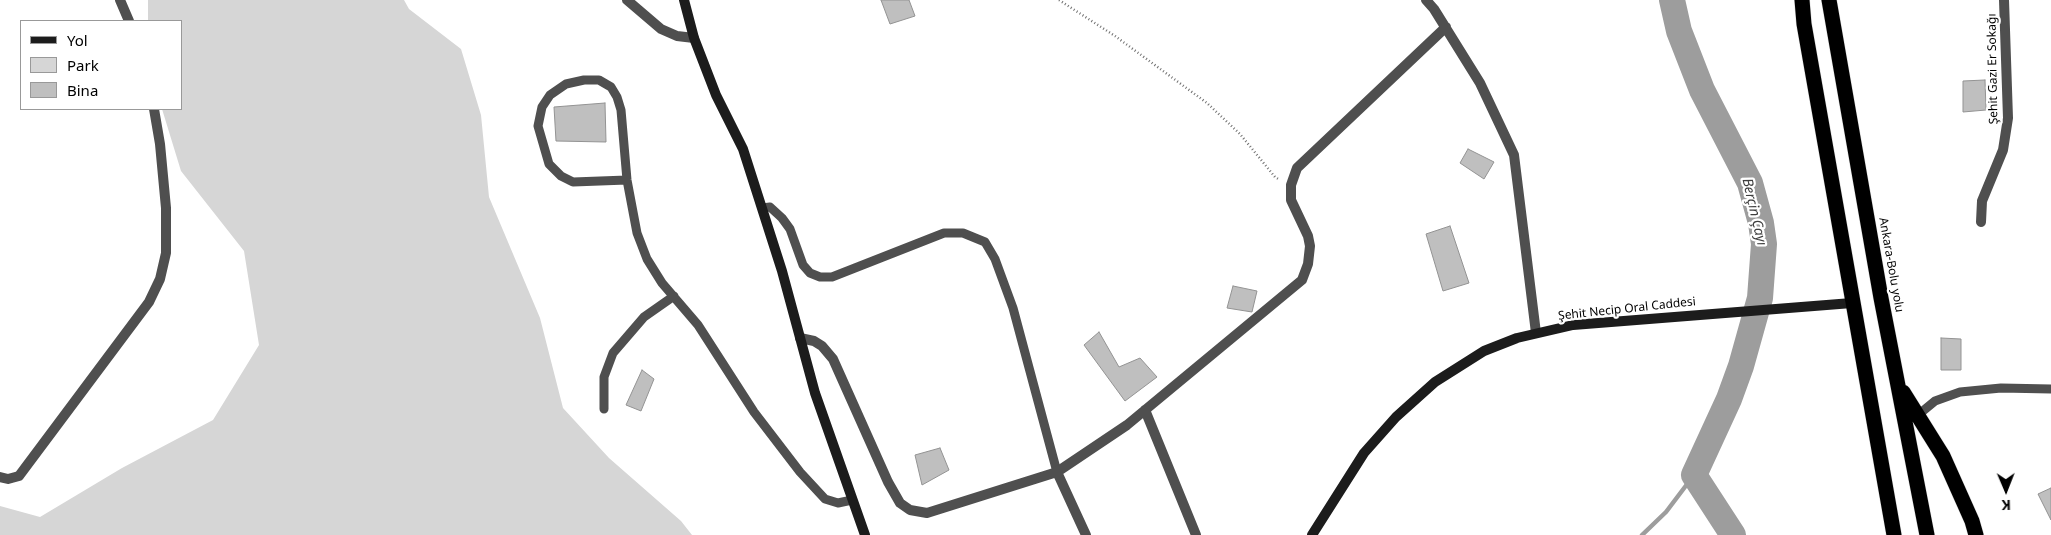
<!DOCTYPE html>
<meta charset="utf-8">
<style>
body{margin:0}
#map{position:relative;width:2051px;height:535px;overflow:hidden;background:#fff;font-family:"Noto Sans",sans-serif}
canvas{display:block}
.legend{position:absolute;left:20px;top:20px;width:162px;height:90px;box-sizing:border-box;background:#fff;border:1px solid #999;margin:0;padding:6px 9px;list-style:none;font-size:15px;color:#000}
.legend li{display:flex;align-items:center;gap:10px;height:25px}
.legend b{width:25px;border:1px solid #999}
.north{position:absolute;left:1981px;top:465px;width:50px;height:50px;-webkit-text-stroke:4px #fff;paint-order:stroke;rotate:179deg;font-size:14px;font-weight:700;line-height:20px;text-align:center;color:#000}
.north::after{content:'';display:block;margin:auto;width:18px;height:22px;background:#000;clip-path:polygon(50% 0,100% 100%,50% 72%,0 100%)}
</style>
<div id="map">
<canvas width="2051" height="535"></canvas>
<ul class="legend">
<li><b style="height:6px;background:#1c1c1c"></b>Yol</li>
<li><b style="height:14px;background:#d6d6d6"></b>Park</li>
<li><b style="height:14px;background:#bfbfbf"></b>Bina</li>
</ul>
<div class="north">K</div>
</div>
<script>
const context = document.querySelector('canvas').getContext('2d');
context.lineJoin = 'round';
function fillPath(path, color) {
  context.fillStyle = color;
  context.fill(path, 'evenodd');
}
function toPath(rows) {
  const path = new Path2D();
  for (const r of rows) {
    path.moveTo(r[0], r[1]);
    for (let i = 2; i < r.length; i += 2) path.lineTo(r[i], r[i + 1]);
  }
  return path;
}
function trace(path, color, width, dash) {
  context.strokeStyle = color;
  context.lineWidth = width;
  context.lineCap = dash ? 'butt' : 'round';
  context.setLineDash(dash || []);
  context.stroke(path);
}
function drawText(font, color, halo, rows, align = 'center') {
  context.font = font + ' "Noto Sans",sans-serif';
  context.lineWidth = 4.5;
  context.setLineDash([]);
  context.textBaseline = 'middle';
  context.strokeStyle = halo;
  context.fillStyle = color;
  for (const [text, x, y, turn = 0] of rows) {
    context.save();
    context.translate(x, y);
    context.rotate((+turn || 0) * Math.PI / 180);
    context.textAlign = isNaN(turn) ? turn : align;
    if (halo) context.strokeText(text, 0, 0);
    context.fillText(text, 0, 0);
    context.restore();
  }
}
const green = toPath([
 [148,0,404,0,409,9,461,49,481,115,489,197,540,318,563,408,609,458,681,521,692,535,0,535,0,506,40,517,122,468,213,420,259,345,244,251,181,171,162,109,181,109,181,21,148,21]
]);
const stream = toPath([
 [1642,535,1666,512,1694,475]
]);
const river = toPath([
 [1672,0,1679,31,1702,90,1750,183,1761,223,1764,244,1760,298,1741,366,1729,399,1694,475,1733,535]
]);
const building = toPath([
 [881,0,909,0,915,16,890,24,881,0],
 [1985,80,1986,110,1963,112,1963,81,1985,80],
 [605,103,606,142,556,141,554,107,605,103],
 [1468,149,1494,162,1484,179,1460,163,1468,149],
 [1450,226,1469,283,1443,291,1426,234,1450,226],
 [1233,286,1257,291,1252,312,1227,308,1233,286],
 [1099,332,1119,367,1140,358,1157,377,1125,401,1084,345,1099,332],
 [1941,338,1961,339,1961,370,1941,370,1941,338],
 [642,370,654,379,641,411,626,405,642,370],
 [940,448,949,470,922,485,915,455,940,448],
 [2051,488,2051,520,2038,494,2051,488]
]);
const path = toPath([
 [1059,0,1115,36,1207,103,1240,134,1275,177,1280,180]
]);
const lane = toPath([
 [627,180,573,182,561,176,549,164,538,126,542,107,550,95,566,84,584,80,599,80,611,87,617,97,621,110,627,180,637,233,647,259,662,283,698,325,754,412,800,472,825,499,838,503,852,500],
 [762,208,770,207,782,218,790,229,803,265,810,273,820,277,832,277,944,233,963,233,985,242,995,259,1013,308,1057,472],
 [604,409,604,377,613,353,644,317,674,296],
 [1918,415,1935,401,1960,392,2001,388,2051,389]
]);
const street = toPath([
 [120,0,129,21],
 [627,0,661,29,677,36,694,38],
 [1426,0,1434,9,1480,83,1514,155,1536,333],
 [1981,222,1982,201,2003,150,2008,118,2004,0],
 [800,338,814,341,822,346,833,359,888,482,900,503,910,510,927,513,1057,472,1127,425,1302,280,1308,264,1310,246,1308,236,1291,200,1291,185,1297,168,1446,27],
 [1145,410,1196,535],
 [1057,472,1086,535],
 [0,477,8,479,19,476,149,302,160,279,166,253,166,208,160,144,154,109]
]);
const secondary = toPath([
 [684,0,694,38,716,95,743,149,782,271,815,393,865,535],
 [1312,535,1364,453,1396,417,1435,382,1484,351,1517,338,1573,325,1852,303]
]);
const highway = toPath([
 [1802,0,1804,24,1894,535],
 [1829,0,1881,298,1927,535],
 [1903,392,1943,456,1972,521,1976,535]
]);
const streetNames = [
 ["Şehit Gazi Er Sokağı",1993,69,-91],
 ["Ankara-Bolu yolu",1891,265,80],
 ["Şehit Necip Oral Caddesi",1627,309,-6]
];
const waterNames = [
 ["Berçin Çayı",1754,212,77]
];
fillPath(green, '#d6d6d6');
trace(stream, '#9d9d9d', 4.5);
trace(river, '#9d9d9d', 26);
fillPath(building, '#bfbfbf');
trace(building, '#939393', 1);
trace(highway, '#dbdbdb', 16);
trace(path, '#717171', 2.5, [1, 2.5]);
trace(lane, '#4f4f4f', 9);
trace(street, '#4f4f4f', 10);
trace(secondary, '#1c1c1c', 10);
trace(highway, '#000', 15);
drawText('12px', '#000', '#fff', streetNames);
drawText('italic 14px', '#3e3e3e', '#fff', waterNames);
</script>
